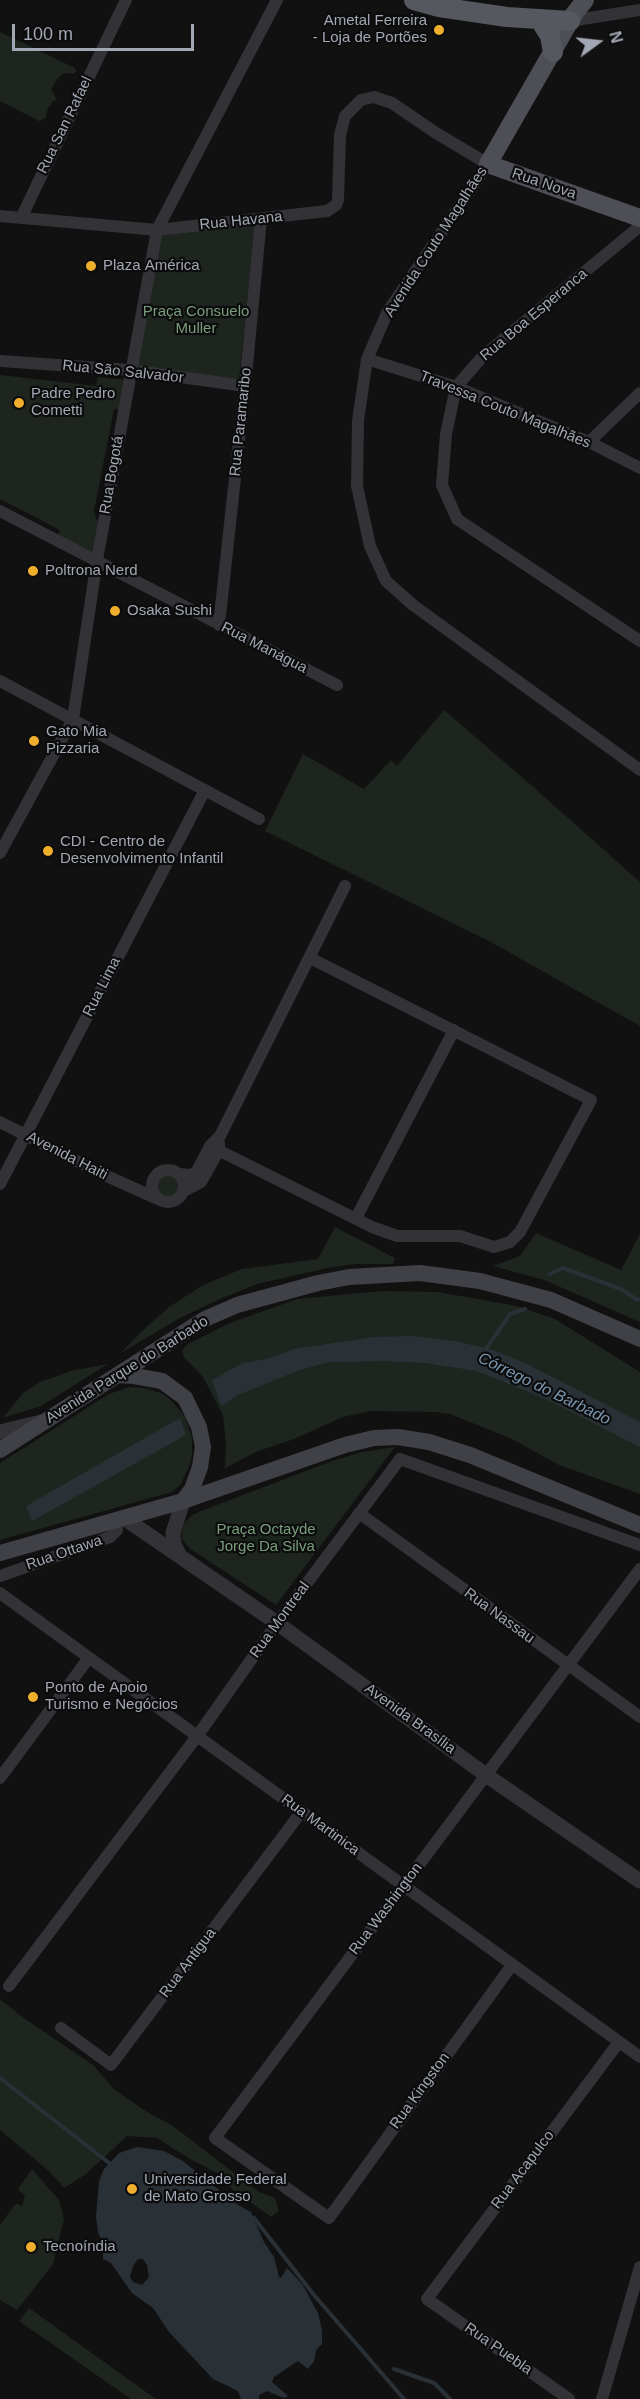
<!DOCTYPE html>
<meta charset="utf-8">
<style>
body{margin:0}
#map{position:relative;width:640px;height:2399px;overflow:hidden;background:#111112;font-family:Arial,sans-serif}
canvas{display:block}
.north{position:absolute;left:568px;top:12px;width:60px;height:60px;-webkit-text-stroke:4px #0c0c0d;paint-order:stroke;rotate:75deg;font-size:16px;font-weight:700;line-height:24px;text-align:center;color:#a2a7b3}
.north::after{content:'';display:block;margin:auto;width:21px;height:27px;background:#a2a7b3;clip-path:polygon(50% 0,100% 100%,50% 72%,0 100%)}
.scale{position:absolute;left:12px;top:24px;width:182px;height:27px;box-sizing:border-box;border:3px solid #a2a7b3;border-top:0;padding-left:8px;font-size:18px;line-height:21px;white-space:nowrap;color:#a2a7b3;-webkit-text-stroke:4px #0c0c0d;paint-order:stroke}
</style>
<div id="map">
<canvas width="640" height="2399"></canvas>
<div class="north">N</div>
<div class="scale">100 m</div>
</div>
<script>
const context = document.querySelector('canvas').getContext('2d');
context.lineJoin = 'round';
function fillPath(path, color) {
  context.fillStyle = color;
  context.fill(path, 'evenodd');
}
function toPath(rows) {
  const path = new Path2D();
  for (const r of rows) {
    if (r.length === 3) {
      path.moveTo(r[0] + r[2], r[1]);
      path.arc(r[0], r[1], r[2], 0, 2 * Math.PI);
      continue;
    }
    path.moveTo(r[0], r[1]);
    for (let i = 2; i < r.length; i += 2) path.lineTo(r[i], r[i + 1]);
  }
  return path;
}
function trace(path, color, width, dash) {
  context.strokeStyle = color;
  context.lineWidth = width;
  context.lineCap = dash ? 'butt' : 'round';
  context.setLineDash(dash || []);
  context.stroke(path);
}
function drawText(font, color, halo, rows, align = 'center') {
  context.font = font + ' Arial,sans-serif';
  context.lineWidth = 4.5;
  context.setLineDash([]);
  context.textBaseline = 'middle';
  context.strokeStyle = halo;
  context.fillStyle = color;
  for (const [text, x, y, turn = 0] of rows) {
    context.save();
    context.translate(x, y);
    context.rotate((+turn || 0) * Math.PI / 180);
    context.textAlign = isNaN(turn) ? turn : align;
    if (halo) context.strokeText(text, 0, 0);
    context.fillText(text, 0, 0);
    context.restore();
  }
}
const green = toPath([
 [0,32,75,68,76,72,73,74,64,73,59,77,51,89,57,100,53,101,47,110,46,118,42,120,39,121,0,101],
 [255,224,239,379,141,369,137,364,159,235],
 [0,375,96,386,98,377,127,380,121,410,114,409,94,511,101,533,95,551,90,553,57,537,60,530,0,499],
 [444,710,531,785,640,882,640,1026,489,941,265,831,303,754,364,789,391,760,397,766],
 [168,1186,13],
 [335,1227,395,1258,393,1264,356,1264,328,1268,257,1284,220,1299,180,1318,121,1353,141,1332,169,1307,203,1285,242,1269,318,1259],
 [536,1233,621,1270,640,1234,640,1322,544,1280,493,1266,520,1256],
 [382,1291,438,1292,517,1306,555,1319,640,1372,640,1494,559,1465,512,1439,450,1414,435,1412,370,1411,343,1417,294,1439,258,1451,225,1468,226,1445,223,1415,203,1377,184,1357,182,1351,186,1345,230,1323,297,1299],
 [108,1364,41,1406,3,1418,23,1393,40,1382,71,1371],
 [129,1387,144,1388,161,1393,171,1400,185,1417,192,1438,192,1453,190,1464,181,1484,172,1492,0,1540,0,1463,109,1394],
 [395,1447,276,1605,189,1548,182,1539,182,1531,184,1524,191,1516,201,1511,332,1461,362,1452],
 [0,1999,21,2016,93,2065,114,2089,144,2110,173,2126,259,2192,275,2198,279,2211,271,2217,232,2189,219,2174,190,2159,157,2138,127,2136,86,2174,64,2188,51,2173,0,2130],
 [32,2169,59,2200,64,2219,53,2264,17,2310,0,2300,0,2225,16,2203,22,2206,25,2196,18,2189],
 [29,2308,156,2399,131,2399,19,2321]
]);
const water = toPath([
 [411,1336,455,1341,493,1350,527,1364,640,1422,640,1447,548,1400,477,1371,425,1363,385,1361,329,1362,297,1371,238,1395,221,1406,212,1380,243,1363,271,1358,294,1349,374,1337],
 [180,1418,186,1435,32,1521,26,1506],
 [137,2147,164,2151,183,2161,238,2205,251,2212,264,2242,274,2257,279,2277,281,2278,287,2268,302,2284,318,2313,322,2330,322,2344,316,2350,314,2361,308,2369,298,2361,274,2377,272,2382,288,2396,284,2398,267,2391,259,2395,259,2399,241,2399,238,2391,213,2379,169,2332,153,2308,132,2293,111,2263,103,2259,103,2245,98,2232,96,2216,99,2181,104,2169,119,2153],
 [138,2259,143,2259,147,2265,149,2277,142,2285,133,2282,130,2277,133,2266]
]);
const stream = toPath([
 [550,1274,563,1268,621,1289,637,1300,640,1299],
 [484,1352,510,1314,525,1309],
 [0,2078,113,2166],
 [249,2217,254,2218,314,2295,404,2399],
 [394,2369,434,2383,450,2399]
]);
const minor = toPath([
 [570,21,640,10],
 [0,216,157,230,327,211,336,205,338,200,340,135,345,116,361,100,374,97,392,103,436,133,488,164,388,311,367,359,358,421,357,486,370,546,386,581,413,605,640,770],
 [21,218,126,0],
 [640,226,483,356,456,387,446,434,442,485,457,519,640,641],
 [367,359,456,387,589,442,640,468],
 [0,361,130,370,245,386],
 [589,442,640,393],
 [0,511,337,685],
 [219,625,245,386,261,219],
 [0,681,259,819],
 [0,853,73,719,97,560,157,230,277,0],
 [0,1122,100,1173,158,1199],
 [210,1146,372,1227,397,1236,460,1236,494,1247,510,1242,520,1232,591,1100,310,958],
 [168,1186,16],
 [179,1174,189,1175,196,1173,210,1146,220,1136,345,886],
 [0,1184,205,790],
 [184,1191,201,1182,219,1150,219,1143],
 [356,1218,454,1030],
 [359,1513,640,1717],
 [0,1576,110,1537,117,1530,116,1520],
 [0,1593,640,2057],
 [0,1778,88,1659],
 [512,1965,329,2218,215,2138,640,1569],
 [9,1986,198,1735,277,1623,400,1459,640,1545],
 [61,2028,111,2065,302,1811],
 [569,2399,427,2299,619,2042],
 [602,2399,640,2267]
]);
const tertiary = toPath([
 [0,1432,41,1422],
 [124,1518,277,1623,486,1775,640,1881],
 [180,1556,174,1544,173,1533,183,1501]
]);
const secondary = toPath([
 [0,1450,205,1319,237,1305,318,1283,349,1277,420,1273,480,1281,551,1300,640,1339],
 [183,1501,345,1445,374,1438,398,1437,429,1442,470,1455,640,1525],
 [0,1553,183,1501,192,1489,200,1467,203,1447,199,1427,185,1398,162,1381,134,1376,117,1375]
]);
const primary = toPath([
 [585,0,574,14,488,164,640,218]
]);
const trunk = toPath([
 [414,0,439,7,507,17,570,21],
 [540,20,550,36,553,52]
]);
const markers = [
 [439,30,6,"#efaf2c"],
 [91,266,6,"#efaf2c"],
 [19,403,6,"#efaf2c"],
 [33,571,6,"#efaf2c"],
 [115,611,6,"#efaf2c"],
 [34,741,6,"#efaf2c"],
 [48,851,6,"#efaf2c"],
 [33,1697,6,"#efaf2c"],
 [132,2189,6,"#efaf2c"],
 [31,2247,6,"#efaf2c"]
];
const poiNames = [
 ["Ametal Ferreira",427,21,"right"],
 ["- Loja de Portões",427,38,"right"],
 ["Plaza América",103,266],
 ["Padre Pedro",31,394],
 ["Cometti",31,411],
 ["Poltrona Nerd",45,571],
 ["Osaka Sushi",127,611],
 ["Gato Mia",46,732],
 ["Pizzaria",46,749],
 ["CDI - Centro de",60,842],
 ["Desenvolvimento Infantil",60,859],
 ["Ponto de Apoio",45,1688],
 ["Turismo e Negócios",45,1705],
 ["Universidade Federal",144,2180],
 ["de Mato Grosso",144,2197],
 ["Tecnoíndia",43,2247]
];
const streetNames = [
 ["Rua San Rafael",65,125,-64],
 ["Rua Nova",544,184,19],
 ["Rua Havana",241,221,-6],
 ["Avenida Couto Magalhães",436,242,-57],
 ["Rua Boa Esperanca",534,315,-40],
 ["Rua São Salvador",123,372,6],
 ["Travessa Couto Magalhães",505,410,22],
 ["Rua Paramaribo",241,422,-84],
 ["Rua Bogotá",112,475,-80],
 ["Rua Manágua",264,648,27],
 ["Rua Lima",102,987,-63],
 ["Avenida Haiti",67,1156,27],
 ["Avenida Parque do Barbado",127,1370,-32],
 ["Rua Ottawa",64,1553,-19],
 ["Rua Nassau",499,1616,36],
 ["Rua Montreal",280,1620,-54],
 ["Avenida Brasília",410,1719,36],
 ["Rua Martinica",320,1825,36],
 ["Rua Washington",386,1909,-53],
 ["Rua Antigua",188,1963,-53],
 ["Rua Kingston",420,2091,-54],
 ["Rua Acapulco",523,2170,-53],
 ["Rua Puebla",498,2349,35]
];
const parkNames = [
 ["Praça Consuelo",196,312],
 ["Muller",196,329],
 ["Praça Octayde",266,1530],
 ["Jorge Da Silva",266,1547]
];
const waterNames = [
 ["Córrego do Barbado",544,1389,26]
];
fillPath(green, '#1d251e');
fillPath(water, '#293137');
trace(stream, '#293137', 4);
trace(minor, '#323237', 12);
trace(tertiary, '#323237', 15);
trace(secondary, '#404147', 16);
trace(primary, '#4e4f56', 18);
trace(trunk, '#56585f', 20);
for (const [x, y, r, color] of markers) {
  const dot = new Path2D();
  dot.arc(x, y, r, 0, 2 * Math.PI);
  context.fillStyle = color;
  context.fill(dot);
  trace(dot, '#0c0c0d', 2);
}
drawText('15px', '#a2a7b3', '#0c0c0d', poiNames, 'left');
drawText('15px', '#a2a7b3', '#0c0c0d', streetNames);
drawText('15px', '#799e7b', '#0c0c0d', parkNames);
drawText('italic 16px', '#7995ae', '#0c0c0d', waterNames);
</script>
